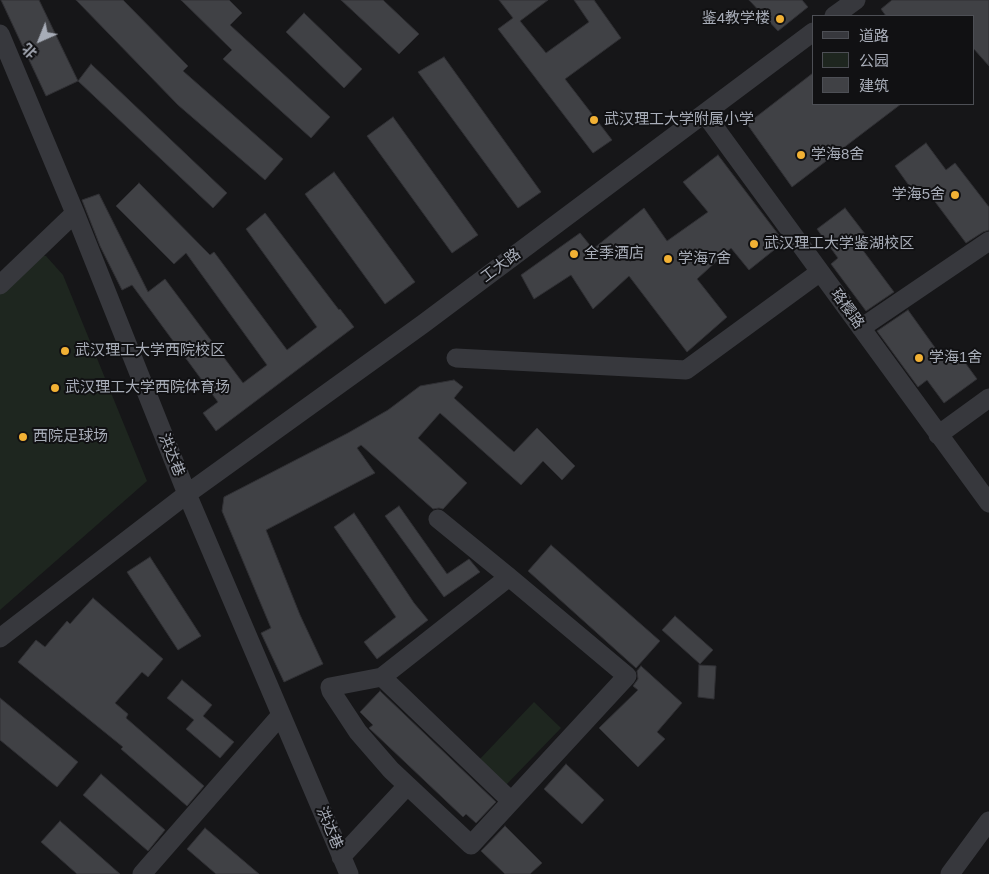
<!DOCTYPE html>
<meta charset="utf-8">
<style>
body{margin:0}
#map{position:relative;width:989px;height:874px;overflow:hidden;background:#161618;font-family:Arial,"Noto Sans SC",sans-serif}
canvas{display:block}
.legend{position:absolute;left:812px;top:15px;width:162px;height:90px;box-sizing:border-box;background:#111113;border:1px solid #4d4f55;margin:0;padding:6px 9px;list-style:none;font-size:15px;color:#a8adb8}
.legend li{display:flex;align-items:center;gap:10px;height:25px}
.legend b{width:25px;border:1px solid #4d4f55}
.north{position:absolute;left:15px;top:15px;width:50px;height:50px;-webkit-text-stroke:4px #111113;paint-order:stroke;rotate:224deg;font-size:14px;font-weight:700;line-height:20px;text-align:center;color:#a8adb8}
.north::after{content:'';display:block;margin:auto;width:18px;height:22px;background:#a8adb8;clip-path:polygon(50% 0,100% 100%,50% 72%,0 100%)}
</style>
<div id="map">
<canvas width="989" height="874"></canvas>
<ul class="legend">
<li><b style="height:6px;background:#37383d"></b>道路</li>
<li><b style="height:14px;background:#1e261f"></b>公园</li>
<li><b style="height:14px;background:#404145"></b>建筑</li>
</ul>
<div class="north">北</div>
</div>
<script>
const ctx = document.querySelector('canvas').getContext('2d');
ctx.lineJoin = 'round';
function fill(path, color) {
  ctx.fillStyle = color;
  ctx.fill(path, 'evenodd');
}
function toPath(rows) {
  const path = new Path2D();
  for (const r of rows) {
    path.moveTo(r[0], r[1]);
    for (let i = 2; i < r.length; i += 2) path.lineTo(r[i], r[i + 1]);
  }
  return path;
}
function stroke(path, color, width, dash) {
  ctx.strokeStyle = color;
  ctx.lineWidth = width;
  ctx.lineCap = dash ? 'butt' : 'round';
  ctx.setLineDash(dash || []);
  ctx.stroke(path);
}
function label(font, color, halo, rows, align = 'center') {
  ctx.font = font + ' Arial,"Noto Sans SC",sans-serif';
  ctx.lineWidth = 4;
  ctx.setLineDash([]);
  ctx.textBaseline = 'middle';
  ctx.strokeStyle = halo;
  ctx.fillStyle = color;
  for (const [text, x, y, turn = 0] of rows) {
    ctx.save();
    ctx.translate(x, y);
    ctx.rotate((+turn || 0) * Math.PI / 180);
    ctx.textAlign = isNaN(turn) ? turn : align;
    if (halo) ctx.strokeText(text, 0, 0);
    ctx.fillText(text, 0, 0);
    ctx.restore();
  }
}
fill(toPath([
 [37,255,46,256,63,275,147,481,0,610,0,294],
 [534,702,561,728,506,785,479,760]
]), '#1e261f');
const building = toPath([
 [1,0,39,0,78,81,46,96,1,0],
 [76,0,123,0,188,66,183,71,283,159,265,180,178,105,76,0],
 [181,0,229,0,242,13,230,25,330,117,311,138,223,59,232,50,181,0],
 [341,0,383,0,419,34,399,54,341,0],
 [499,0,548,0,520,21,546,53,589,22,574,0,594,0,621,38,565,79,612,140,593,153,498,29,513,18,499,0],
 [749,0,802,0,808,7,778,31,749,0],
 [892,0,989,0,989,66,973,48,973,16,886,16,881,9,892,0],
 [304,13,362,69,344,88,286,32,304,13],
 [444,57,541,192,518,208,418,72,444,57],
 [91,64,227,193,213,208,78,81,91,64],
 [813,73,813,104,901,104,792,187,747,124,813,73],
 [393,117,478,235,452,253,367,136,393,117],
 [926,143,946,170,955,163,989,207,989,230,983,232,966,243,927,191,918,198,895,166,926,143],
 [718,155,784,242,749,270,731,248,697,279,727,317,687,352,629,276,593,309,571,275,534,299,521,275,580,233,593,249,644,208,667,241,708,212,683,182,718,155],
 [334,172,415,282,385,304,305,194,334,172],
 [139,183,210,255,214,252,287,350,317,327,246,229,265,213,339,310,340,309,354,327,216,431,203,413,218,402,132,285,122,290,100,246,82,200,99,194,148,292,165,279,243,383,267,365,186,253,174,264,116,206,139,183],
 [845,208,865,234,856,241,894,292,866,311,831,264,838,258,817,229,845,208],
 [908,310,946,363,958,353,977,379,944,403,927,380,918,387,877,331,908,310],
 [454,380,463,387,454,398,514,452,537,428,575,466,562,480,543,461,521,485,440,413,418,438,467,483,443,509,439,508,433,509,361,445,357,448,375,473,266,530,300,615,323,664,284,682,261,633,271,628,222,511,224,497,348,433,388,410,420,386,454,380],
 [399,506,447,574,469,559,480,572,444,597,385,516,399,506],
 [354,513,414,603,428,620,377,659,364,642,396,617,334,527,354,513],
 [551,545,660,641,636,668,528,571,551,545],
 [150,557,201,636,178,650,127,572,150,557],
 [93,598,163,659,148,677,142,672,115,703,128,714,126,718,204,786,187,806,121,749,123,747,18,662,36,640,45,647,67,621,70,624,93,598],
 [675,616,713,650,700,664,662,630,675,616],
 [699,665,716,666,714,699,698,697,699,665],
 [641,666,682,703,657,732,665,739,638,767,599,728,638,690,633,686,638,679,637,671,641,666],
 [182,680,212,705,203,716,234,742,220,758,186,729,194,720,167,698,182,680],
 [380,691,496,802,476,823,466,814,463,817,369,728,373,725,360,712,380,691],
 [0,698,78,762,57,787,0,740,0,698],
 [566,764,604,800,582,824,544,789,566,764],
 [101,774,165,830,148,851,83,795,101,774],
 [60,821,120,874,77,874,41,842,60,821],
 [505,826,542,863,530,874,505,874,481,851,505,826],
 [205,828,259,874,216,874,187,849,205,828]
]);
fill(building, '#404145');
stroke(building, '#303034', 1);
stroke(toPath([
 [834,16,856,0],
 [0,34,75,213,187,494,349,874],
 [705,114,989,503],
 [0,285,75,213],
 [861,328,989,241],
 [456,358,686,370,820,272],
 [938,435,989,398],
 [438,519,509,577,627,676,471,845,391,770,358,732,331,691,330,687,382,677,509,577],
 [0,638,187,494,423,324,813,32],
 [382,677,511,801],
 [341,857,407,786],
 [142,874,281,715],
 [950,874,989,821]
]), '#37383d', 19);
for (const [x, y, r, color] of [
 [780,19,5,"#f2b134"],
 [594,120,5,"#f2b134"],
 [801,155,5,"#f2b134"],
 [955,195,5,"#f2b134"],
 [754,244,5,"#f2b134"],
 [574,254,5,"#f2b134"],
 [668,259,5,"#f2b134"],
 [65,351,5,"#f2b134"],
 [919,358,5,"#f2b134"],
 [55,388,5,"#f2b134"],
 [23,437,5,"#f2b134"]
]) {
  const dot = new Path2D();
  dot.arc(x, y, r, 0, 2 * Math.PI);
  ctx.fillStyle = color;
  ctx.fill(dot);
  stroke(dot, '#111113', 2);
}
label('15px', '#a8adb8', '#111113', [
 ["鉴4教学楼",770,19,"right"],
 ["武汉理工大学附属小学",604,120],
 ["学海8舍",811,155],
 ["学海5舍",945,195,"right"],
 ["武汉理工大学鉴湖校区",764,244],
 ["全季酒店",584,254],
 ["学海7舍",678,259],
 ["武汉理工大学西院校区",75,351],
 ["学海1舍",929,358],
 ["武汉理工大学西院体育场",65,388],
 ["西院足球场",33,437]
], 'left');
label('15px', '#a8adb8', '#111113', [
 ["工大路",501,266,-37],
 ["珞樱路",847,309,54],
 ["洪达巷",171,455,68],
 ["洪达巷",329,828,67]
]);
</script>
